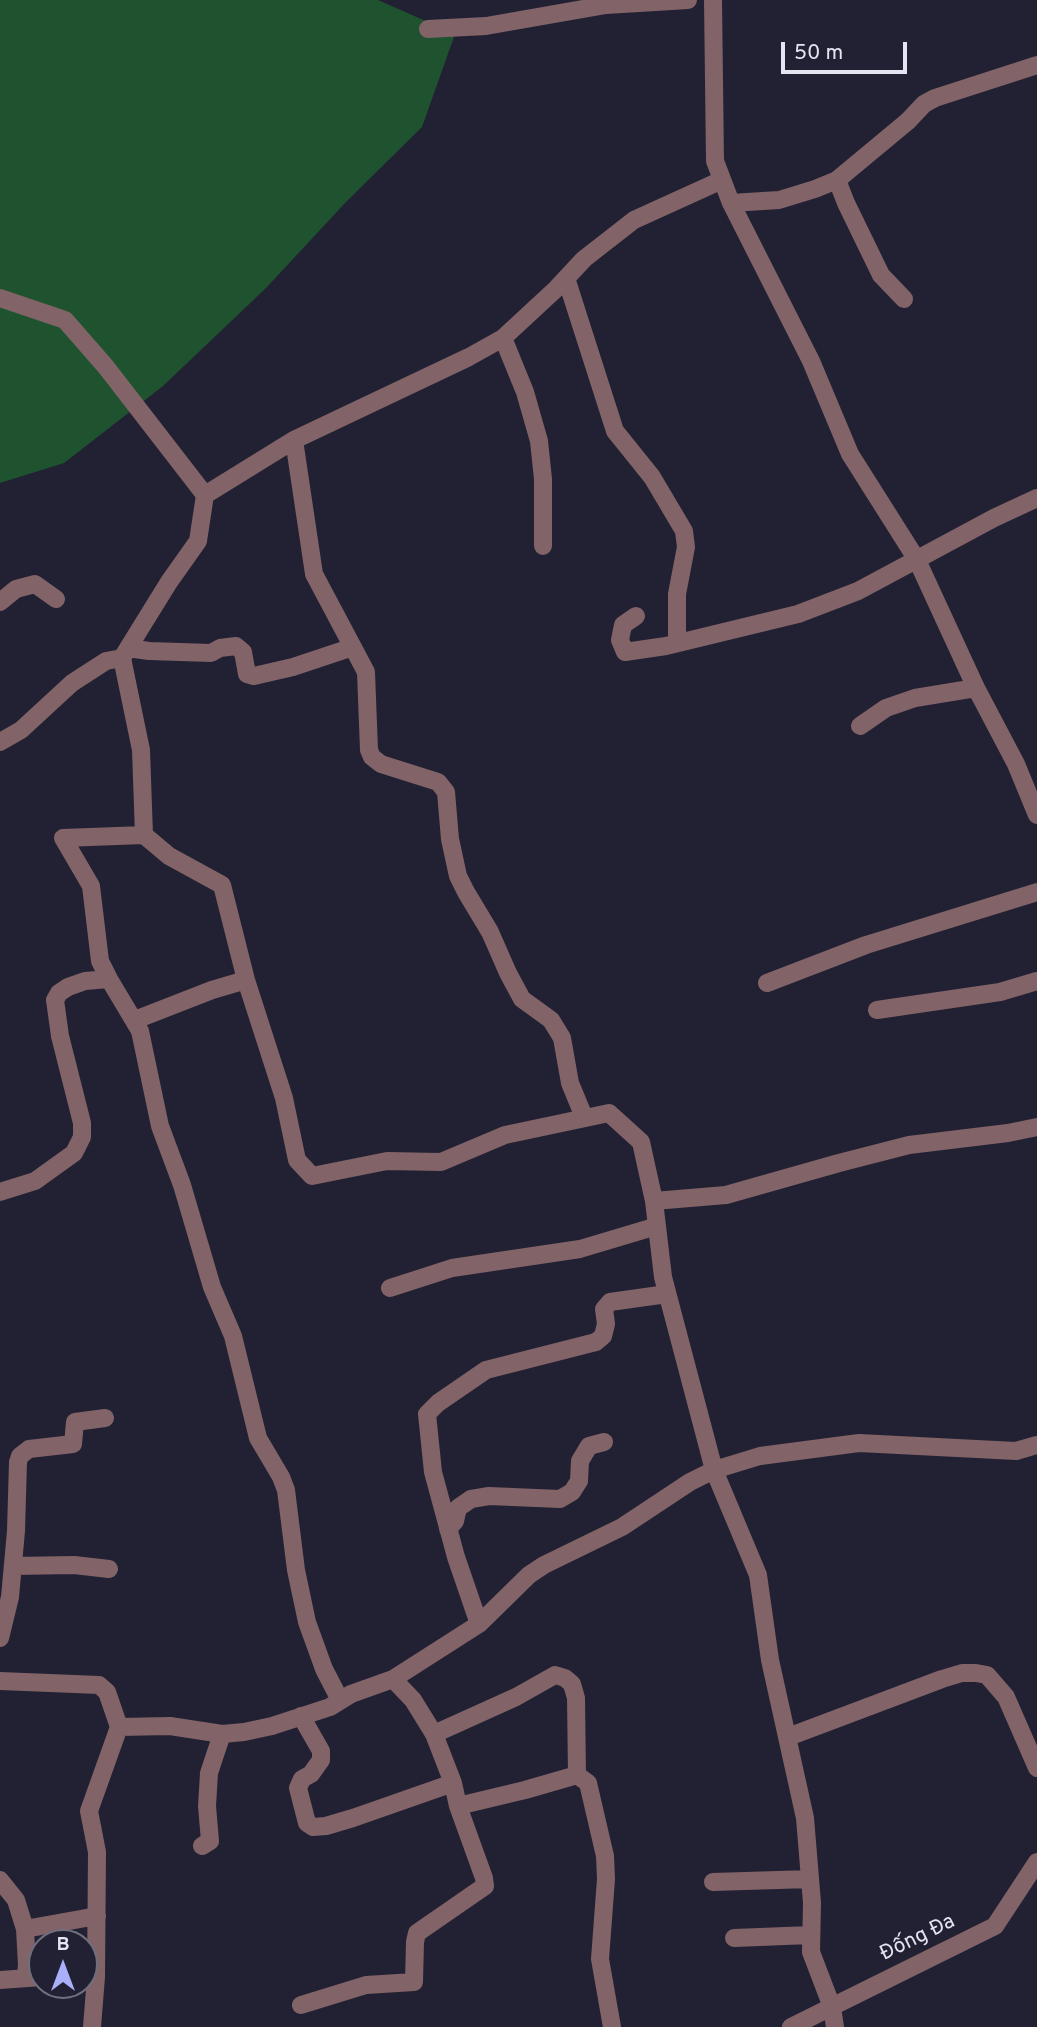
<!DOCTYPE html>
<meta charset="utf-8">
<style>
body{margin:0}
#map{position:relative;width:1037px;height:2027px;overflow:hidden;background:#212133;font-family:Overpass,sans-serif}
canvas{display:block}
.north{position:absolute;left:28px;top:1929px;width:70px;height:70px;box-sizing:border-box;background:#212133;border:2px solid #6f6f7f;border-radius:50%;rotate:0deg;font-size:19px;font-weight:700;line-height:28px;text-align:center;color:#e4e5f2}
.north::after{content:'';display:block;margin:auto;width:24px;height:32px;background:#a8b0fc;clip-path:polygon(50% 0,100% 100%,50% 72%,0 100%)}
.scale{position:absolute;left:781px;top:42px;width:126px;height:32px;box-sizing:border-box;border:4px solid #e4e5f2;border-top:0;padding-left:9px;font-size:21px;line-height:24px;white-space:nowrap;color:#e4e5f2;-webkit-text-stroke:5px #212133;paint-order:stroke}
</style>
<div id="map">
<canvas width="1037" height="2027"></canvas>
<div class="north">B</div>
<div class="scale">50 m</div>
</div>
<script>
const ctx = document.querySelector('canvas').getContext('2d');
ctx.lineJoin = 'round';
function fill(path, color) {
  ctx.fillStyle = color;
  ctx.fill(path, 'evenodd');
}
function toPath(rows) {
  const path = new Path2D();
  for (const r of rows) {
    path.moveTo(r[0], r[1]);
    for (let i = 2; i < r.length; i += 2) path.lineTo(r[i], r[i + 1]);
  }
  return path;
}
function stroke(path, color, width, dash) {
  ctx.strokeStyle = color;
  ctx.lineWidth = width;
  ctx.lineCap = dash ? 'butt' : 'round';
  ctx.setLineDash(dash || []);
  ctx.stroke(path);
}
function label(font, color, halo, rows, align = 'center') {
  ctx.font = font + ' Overpass,sans-serif';
  ctx.lineWidth = 5;
  ctx.setLineDash([]);
  ctx.textBaseline = 'middle';
  ctx.strokeStyle = halo;
  ctx.fillStyle = color;
  for (const [text, x, y, turn = 0] of rows) {
    ctx.save();
    ctx.translate(x, y);
    ctx.rotate((+turn || 0) * Math.PI / 180);
    ctx.textAlign = isNaN(turn) ? turn : align;
    if (halo) ctx.strokeText(text, 0, 0);
    ctx.fillText(text, 0, 0);
    ctx.restore();
  }
}
fill(toPath([
 [0,0,378,0,455,34,422,127,346,202,266,288,163,386,64,463,0,483]
]), '#1f5330');
stroke(toPath([
 [713,0,715,161,731,203,811,361,850,454,917,560,976,688,1016,764,1037,815],
 [428,29,486,26,606,5,688,0],
 [837,180,846,203,881,275,904,299],
 [731,203,779,200,815,189,837,180,908,121,924,104,935,98,1037,65],
 [566,278,615,431,652,477,684,531,686,547,677,594,677,637,681,642],
 [0,298,65,320,106,367,205,495],
 [503,338,525,392,539,441,543,479,543,546],
 [294,440,314,574,366,672,369,750,372,757,381,764,438,782,446,792,450,839,458,876,466,892,490,932,508,973,522,999,551,1020,562,1038,570,1083,584,1117],
 [0,602,16,589,35,584,56,599],
 [636,616,623,625,620,640,625,652,666,646,798,614,858,591,994,518,1037,498],
 [128,648,149,651,211,653,220,648,236,646,243,652,247,674,254,676,293,667,353,647],
 [860,726,886,708,915,698,976,688],
 [0,742,21,730,72,683,106,661,122,658],
 [109,979,100,961,91,886,63,838,144,835],
 [767,983,866,945,1037,892],
 [877,1010,1000,992,1037,981],
 [135,1020,212,990,246,980],
 [0,1192,35,1181,74,1153,82,1137,82,1123,60,1036,55,1000,59,993,68,987,85,981,109,979,140,1031,160,1126,182,1185,212,1287,233,1336,258,1438,281,1477,286,1490,296,1570,307,1622,324,1669,340,1700],
 [654,1201,641,1142,609,1113,505,1135,441,1162,387,1161,312,1176,297,1160,284,1098,246,980,222,885,169,856,144,835,141,750,122,658,169,582,198,541,205,495,294,440,469,357,503,338,557,288,584,259,634,220,722,180],
 [390,1288,452,1268,580,1249,657,1226],
 [448,1529,455,1521,458,1508,471,1499,489,1496,560,1499,572,1492,579,1481,580,1461,589,1446,604,1442],
 [13,1566,74,1565,109,1569],
 [479,1624,456,1557,433,1472,427,1414,438,1403,486,1370,596,1342,603,1336,606,1324,604,1309,610,1302,667,1294],
 [0,1638,10,1597,16,1531,18,1462,20,1456,29,1449,73,1444,75,1422,105,1418],
 [0,1681,99,1685,107,1692,119,1727,170,1726,222,1734,244,1732,272,1726,330,1707,351,1694,393,1679,479,1624,529,1575,544,1565,622,1527,690,1482,714,1470,760,1456,859,1443,1016,1451,1037,1445],
 [301,1716,321,1751,321,1760,311,1774,302,1779,298,1788,307,1823,313,1827,326,1826,353,1818,453,1783],
 [434,1734,516,1697,555,1675,565,1678,572,1684,576,1698,577,1775],
 [788,1737,942,1679,962,1673,976,1673,987,1675,1006,1697,1037,1768],
 [458,1806,525,1790,577,1775,588,1783,605,1856,606,1879,600,1959,612,2027],
 [202,1846,210,1841,207,1806,209,1773,222,1734],
 [0,1880,16,1900,25,1929,27,1965,26,1977],
 [713,1882,810,1879],
 [25,1929,97,1916],
 [734,1938,811,1935],
 [0,1980,42,1977],
 [301,2005,366,1985,414,1982,415,1942,417,1933,485,1886,484,1878,458,1806,453,1783,434,1734,413,1700,393,1679],
 [92,2027,96,1977,97,1852,89,1811,119,1727],
 [791,2027,995,1926,1037,1862],
 [835,2027,832,2007,811,1952,812,1903,805,1818,770,1660,758,1575,714,1470,663,1277,654,1201,726,1195,839,1163,909,1145,1008,1133,1037,1127]
]), '#826367', 18);
label('21px', '#e4e5f2', '#212133', [
 ["Đống Đa",918,1939,-26]
]);
</script>
